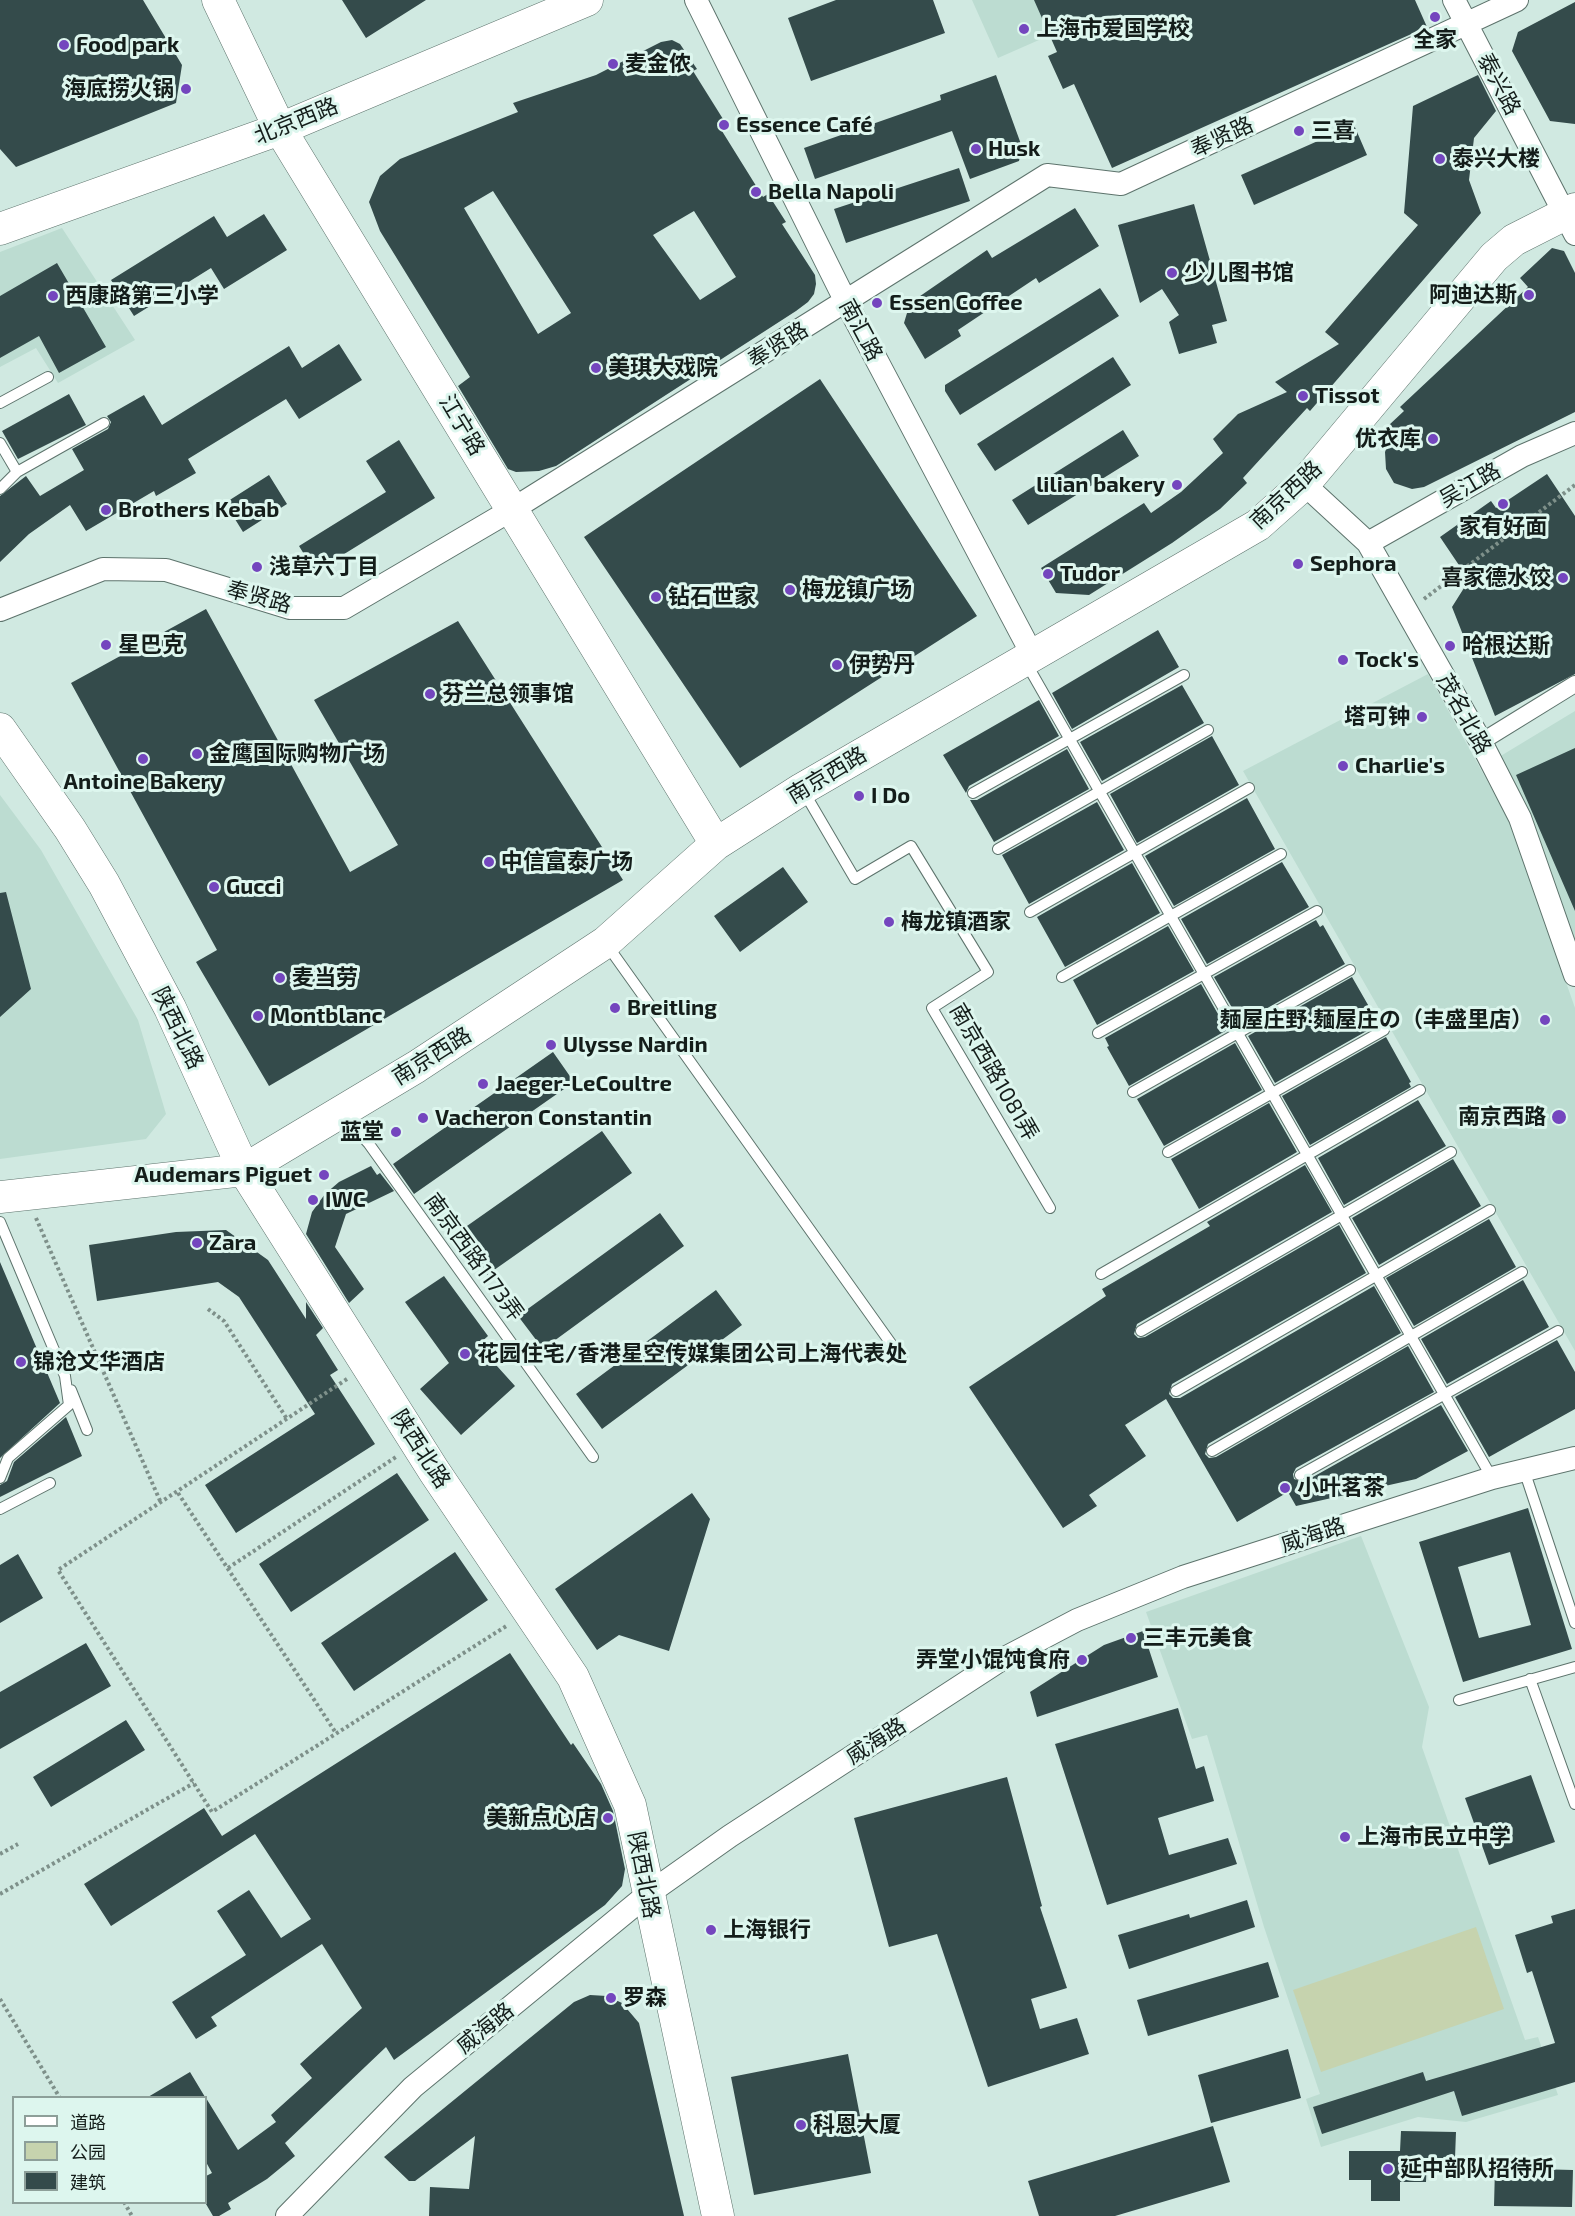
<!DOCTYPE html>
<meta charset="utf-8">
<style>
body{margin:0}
#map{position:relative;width:1575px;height:2216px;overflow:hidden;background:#d0e9e1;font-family:"Exo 2","Noto Sans SC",sans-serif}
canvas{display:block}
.legend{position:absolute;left:12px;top:2096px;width:195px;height:108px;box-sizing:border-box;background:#ddf6ee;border:2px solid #8d9f99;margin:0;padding:8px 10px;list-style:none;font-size:18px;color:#141d1a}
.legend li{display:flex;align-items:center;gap:12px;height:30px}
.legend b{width:30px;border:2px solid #8d9f99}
</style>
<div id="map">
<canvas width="1575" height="2216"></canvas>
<ul class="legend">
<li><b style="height:8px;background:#fff"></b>道路</li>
<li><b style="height:16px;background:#c6d3ae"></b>公园</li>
<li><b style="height:16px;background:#344b4b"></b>建筑</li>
</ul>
</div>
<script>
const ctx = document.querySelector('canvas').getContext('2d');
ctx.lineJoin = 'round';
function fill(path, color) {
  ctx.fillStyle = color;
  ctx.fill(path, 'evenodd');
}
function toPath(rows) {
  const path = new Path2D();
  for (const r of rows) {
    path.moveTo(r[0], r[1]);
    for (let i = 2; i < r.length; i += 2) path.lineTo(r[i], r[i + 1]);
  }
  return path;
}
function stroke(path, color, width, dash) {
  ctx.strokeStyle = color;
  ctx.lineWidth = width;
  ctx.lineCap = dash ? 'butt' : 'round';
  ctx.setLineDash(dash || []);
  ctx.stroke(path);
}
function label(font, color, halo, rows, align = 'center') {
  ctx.font = font + ' "Exo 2","Noto Sans SC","Noto Sans JP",sans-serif';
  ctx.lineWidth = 6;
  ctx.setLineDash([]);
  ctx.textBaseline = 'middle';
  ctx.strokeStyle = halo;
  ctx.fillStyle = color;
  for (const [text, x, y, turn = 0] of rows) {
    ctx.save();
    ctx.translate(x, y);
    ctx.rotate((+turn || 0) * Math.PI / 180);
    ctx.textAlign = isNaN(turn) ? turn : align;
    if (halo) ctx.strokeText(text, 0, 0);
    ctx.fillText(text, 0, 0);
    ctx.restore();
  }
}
fill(toPath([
 [972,0,1130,0,998,58],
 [62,228,135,340,58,383,36,348,0,367,0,252],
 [1428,674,1510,822,1575,1008,1575,1351,1243,771],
 [1575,711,1575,947,1499,757],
 [0,795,41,850,138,1020,166,1114,146,1139,0,1159],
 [1361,1536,1429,1707,1422,1747,1525,2040,1538,2037,1558,2095,1466,2122,1418,2117,1321,2147,1306,2099,1320,2094,1264,1927,1207,1735,1192,1739,1146,1612]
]), '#bcdcd1');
fill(toPath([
 [1476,1927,1504,2009,1321,2072,1293,1990]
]), '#c6d3ae');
fill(toPath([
 [0,0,143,0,182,65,176,103,16,167,0,149],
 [342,0,426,0,366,38],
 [836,0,933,0,945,33,811,81,788,18],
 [1034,0,1415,0,1427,27,1112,168,1074,84,1063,89,1048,56,1057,52],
 [1575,2,1575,124,1550,121,1512,51,1518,32],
 [672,40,680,44,697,69,693,71,723,119,717,123,763,197,768,194,786,222,782,224,815,275,816,284,814,294,808,302,796,311,556,466,539,471,516,472,508,469,458,386,470,377,380,231,369,202,380,176,400,159,518,112,513,103,596,75,661,42],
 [493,191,571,313,538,334,464,208],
 [694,211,736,277,700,300,653,235],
 [996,75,1022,147,1019,161,970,179,952,131,815,179,804,148,941,100,940,95],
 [1478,75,1496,111,1474,138,1469,180,1481,213,1310,411,1307,408,1243,478,1247,483,1220,509,1172,543,1089,595,1056,593,1041,568,1144,503,1151,513,1181,492,1223,453,1213,439,1238,414,1287,392,1275,382,1339,344,1325,332,1418,225,1404,213,1413,106],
 [1354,125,1367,155,1254,205,1241,175],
 [959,168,970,201,846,243,834,209],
 [1194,204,1227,321,1212,325,1217,343,1179,354,1169,322,1179,315,1162,289,1140,303,1118,225],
 [1075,208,1099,246,1039,283,1036,278,958,330,961,336,925,359,904,323,910,303,987,250,992,258],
 [264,214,287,250,224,289,211,268,134,316,111,280,214,216,227,237],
 [1552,248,1564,251,1575,273,1575,412,1424,487,1412,489,1394,483,1386,469,1385,452,1394,429,1389,425,1404,411,1400,407,1528,287,1520,278],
 [57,263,106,347,59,373,39,336,0,358,0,296],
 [1100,288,1119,316,960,415,945,391,945,385],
 [339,344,362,380,299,419,286,399,188,459,196,473,156,496,154,491,86,531,70,505,29,534,0,562,0,496,26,476,40,496,84,470,72,449,108,429,111,422,107,416,144,395,162,425,289,346,302,368],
 [1113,357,1131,385,995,471,977,444],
 [820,379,977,616,740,768,584,537],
 [69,394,86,425,18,459,2,431],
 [1123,430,1139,456,1028,525,1012,500],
 [399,440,435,498,315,572,299,546,386,492,366,461],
 [1547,474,1575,516,1575,674,1495,716,1452,607,1469,580,1440,537,1491,501,1496,508],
 [269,475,287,504,243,532,225,503],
 [206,609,350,872,398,845,314,700,458,621,623,880,269,1086,196,962,217,950,71,683],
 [1158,630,1179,667,1072,729,1052,693],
 [1182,685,1204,723,1102,781,1080,742],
 [1039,700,1059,736,969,786,966,793,943,755],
 [1212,736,1239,785,1137,843,1110,794],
 [1575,748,1575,911,1516,775],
 [1067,749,1089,789,994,842,970,800,977,800],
 [1247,798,1275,849,1174,906,1145,856],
 [1097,802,1124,850,1029,904,1002,855],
 [1282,862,1309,907,1207,964,1181,919],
 [1132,863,1160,913,1065,967,1037,917],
 [783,867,808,902,740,952,714,916],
 [6,892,31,989,0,1017,0,893],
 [1316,920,1320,927,1323,925,1345,964,1241,1023,1214,977],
 [1168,926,1194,971,1097,1025,1073,980],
 [1352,977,1379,1024,1275,1083,1248,1036],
 [1201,984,1227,1030,1129,1086,1107,1047,1109,1046,1105,1038],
 [1386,1037,1411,1082,1409,1083,1411,1087,1310,1145,1282,1096],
 [1235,1043,1262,1090,1164,1146,1137,1099],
 [553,1052,574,1082,414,1194,393,1164],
 [1418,1100,1446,1146,1344,1205,1318,1158],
 [1269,1103,1297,1152,1199,1209,1171,1159],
 [602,1131,632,1173,487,1275,457,1233],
 [1453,1159,1481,1206,1379,1265,1352,1218],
 [1305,1165,1332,1212,1137,1324,1134,1334,1138,1338,1145,1337,1339,1225,1366,1273,1172,1384,1169,1394,1173,1398,1180,1398,1374,1286,1401,1333,1208,1444,1205,1454,1209,1458,1216,1457,1408,1346,1434,1392,1296,1468,1293,1474,1294,1479,1304,1482,1441,1405,1468,1451,1416,1479,1296,1506,1288,1492,1237,1522,1166,1399,1125,1425,1146,1456,1089,1495,1097,1506,1063,1528,969,1387,1106,1296,1102,1289,1210,1226,1207,1222],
 [371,1166,377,1175,380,1173,394,1191,346,1214,335,1247,364,1289,349,1303,306,1234,312,1212,325,1194,339,1182],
 [660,1213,684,1246,543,1349,518,1316],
 [1489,1219,1516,1267,1414,1326,1386,1278],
 [226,1230,268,1260,306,1319,306,1302,323,1328,316,1335,338,1370,330,1375,375,1444,236,1533,205,1485,315,1414,239,1297,218,1282,97,1301,89,1245,176,1232],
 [0,1262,60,1403,0,1458],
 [444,1276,488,1336,478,1345,515,1386,461,1435,420,1389,449,1363,405,1302],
 [1523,1280,1549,1327,1447,1384,1421,1339],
 [716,1290,742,1325,602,1429,576,1394],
 [1557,1340,1575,1372,1575,1409,1489,1457,1455,1397],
 [66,1417,82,1456,0,1497,0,1485,7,1481,14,1462],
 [397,1473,429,1520,291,1612,259,1564],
 [692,1493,710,1519,669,1651,619,1635,597,1650,555,1589],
 [1528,1508,1572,1649,1463,1682,1419,1542],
 [1510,1552,1531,1625,1479,1638,1458,1567],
 [455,1552,488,1600,354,1691,321,1643],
 [18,1554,43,1598,0,1623,0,1565],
 [1143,1631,1158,1677,1037,1717,1030,1692,1104,1645],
 [86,1643,111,1686,0,1749,0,1692],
 [510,1653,571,1745,573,1743,601,1784,613,1811,625,1869,622,1886,605,1905,394,2060,386,2047,285,2143,295,2156,267,2179,228,2203,231,2209,219,2216,213,2216,206,2204,206,2176,212,2173,206,2162,206,2098,238,2150,276,2122,271,2115,312,2078,300,2064,362,2008,322,1944,211,2017,217,2026,196,2039,172,2002,246,1955,217,1911,249,1890,281,1938,311,1919,255,1834,111,1926,84,1884,204,1808,222,1836],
 [1178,1708,1196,1769,1204,1766,1214,1801,1158,1818,1169,1855,1228,1838,1237,1864,1107,1905,1055,1744],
 [126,1720,145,1750,51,1807,33,1777],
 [1531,1775,1555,1842,1489,1865,1465,1798],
 [1007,1777,1042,1906,1040,1907,1067,1988,1031,1999,1040,2029,1077,2018,1089,2054,988,2087,937,1934,889,1947,854,1818],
 [1247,1900,1255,1927,1129,1969,1118,1935,1189,1914,1190,1918],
 [1575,1909,1575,2082,1462,2116,1454,2091,1322,2134,1313,2107,1423,2072,1426,2081,1555,2043,1532,1971,1527,1973,1515,1935,1553,1923,1551,1916],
 [1268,1962,1279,1997,1148,2036,1137,2000],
 [590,1995,607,1996,622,2003,639,2023,684,2216,429,2216,430,2187,469,2189,475,2136,415,2181,409,2181,384,2157,574,2002],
 [1288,2049,1301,2098,1211,2123,1198,2075],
 [848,2054,871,2173,754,2195,731,2077],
 [190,2072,205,2097,148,2097],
 [1213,2126,1230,2182,1115,2216,1039,2216,1028,2181],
 [1401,2131,1456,2132,1455,2158,1427,2158,1426,2182,1400,2182,1400,2201,1371,2201,1371,2180,1349,2180,1349,2151,1400,2151],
 [1495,2168,1573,2170,1572,2207,1494,2206]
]), '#344b4b');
const service = toPath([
 [0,403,48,377],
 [0,443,17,472],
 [0,489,17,472,104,423],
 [1025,661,1492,1478],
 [804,792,855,879,911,846,988,972,932,1008,1050,1208],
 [973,793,1184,675],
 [998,849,1208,730],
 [1030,912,1249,788],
 [607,945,902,1359],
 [1062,977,1281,854],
 [1098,1033,1317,911],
 [1133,1092,1350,970],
 [342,1114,369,1144,593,1457],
 [1168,1152,1384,1030],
 [0,1222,65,1376,69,1405,8,1458,0,1478],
 [1101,1274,1420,1090],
 [1141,1331,1451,1152],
 [71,1390,87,1430],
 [1176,1391,1490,1210],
 [1212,1451,1522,1272],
 [1524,1470,1575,1623],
 [1300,1475,1558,1331],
 [0,1509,50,1483],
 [1530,1679,1575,1804],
 [1459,1700,1575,1667]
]);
const pedestrian = toPath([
 [1481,742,1575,684]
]);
const minor = toPath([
 [696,0,846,302,1033,656],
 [1454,0,1575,234],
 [1304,484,1368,543,1481,742,1520,818,1575,975],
 [1368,543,1522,456,1575,433],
 [0,610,103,569,166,570,290,608,344,608,513,509,1047,175,1121,184,1517,0],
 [287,2216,413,2087,648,1894,730,1836,999,1661,1077,1620,1183,1577,1492,1478,1575,1458]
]);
const secondary = toPath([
 [218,0,280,129,716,844],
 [0,229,280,129,587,0],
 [0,729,70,829,104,884,170,1008,244,1170,434,1471,573,1677,630,1805,718,2216],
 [0,1197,244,1170,416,1067,606,942,716,844,802,789,1258,525,1304,484,1494,257,1514,240,1575,209]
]);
stroke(service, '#5d736c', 12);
stroke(pedestrian, '#5d736c', 18);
stroke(minor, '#5d736c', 24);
stroke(secondary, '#5d736c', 33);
stroke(toPath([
 [1424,599,1575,485],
 [36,1218,161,1503],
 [208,1309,224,1321,287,1419],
 [347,1379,58,1570,212,1812,508,1625],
 [178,1493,336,1733],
 [228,1568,396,1457],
 [0,1854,18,1844],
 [0,1894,194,1783],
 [0,1999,60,2098],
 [124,2202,132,2216]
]), '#7e908a', 4, [3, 3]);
stroke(service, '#fff', 10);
stroke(pedestrian, '#fff', 16);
stroke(minor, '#fff', 22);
stroke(secondary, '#fff', 32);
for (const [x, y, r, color] of [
 [1435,17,6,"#7446be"],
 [1024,29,6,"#7446be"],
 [64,45,6,"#7446be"],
 [613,64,6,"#7446be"],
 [186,89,6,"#7446be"],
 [724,125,6,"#7446be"],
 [1299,131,6,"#7446be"],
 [976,149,6,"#7446be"],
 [1440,159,6,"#7446be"],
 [756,192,6,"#7446be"],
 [1172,273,6,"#7446be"],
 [1529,295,6,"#7446be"],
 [53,296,6,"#7446be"],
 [877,303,6,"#7446be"],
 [596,368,6,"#7446be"],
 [1303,396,6,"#7446be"],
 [1433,439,6,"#7446be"],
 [1177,485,6,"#7446be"],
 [1503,504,6,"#7446be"],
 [106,510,6,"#7446be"],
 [1298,564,6,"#7446be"],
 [257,567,6,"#7446be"],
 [1048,574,6,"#7446be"],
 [1563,578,6,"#7446be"],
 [790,590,6,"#7446be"],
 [656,597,6,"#7446be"],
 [106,645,6,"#7446be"],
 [1450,646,6,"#7446be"],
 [1343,660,6,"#7446be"],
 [837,665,6,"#7446be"],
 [430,694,6,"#7446be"],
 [1422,717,6,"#7446be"],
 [197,754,6,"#7446be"],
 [143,759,6,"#7446be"],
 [1343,766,6,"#7446be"],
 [859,796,6,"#7446be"],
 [489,862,6,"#7446be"],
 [214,887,6,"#7446be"],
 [889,922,6,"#7446be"],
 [280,978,6,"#7446be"],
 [615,1008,6,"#7446be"],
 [258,1016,6,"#7446be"],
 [1545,1020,6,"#7446be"],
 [551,1045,6,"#7446be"],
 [483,1084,6,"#7446be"],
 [1559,1117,8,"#7446be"],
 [423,1118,6,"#7446be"],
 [396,1132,6,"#7446be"],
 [324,1175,6,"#7446be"],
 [313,1200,6,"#7446be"],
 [197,1243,6,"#7446be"],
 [465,1354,6,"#7446be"],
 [21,1362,6,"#7446be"],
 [1285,1488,6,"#7446be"],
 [1131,1638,6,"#7446be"],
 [1082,1660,6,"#7446be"],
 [608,1818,6,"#7446be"],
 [1345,1837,6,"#7446be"],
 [711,1930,6,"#7446be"],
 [611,1998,6,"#7446be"],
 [801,2125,6,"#7446be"],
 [1388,2169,6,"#7446be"]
]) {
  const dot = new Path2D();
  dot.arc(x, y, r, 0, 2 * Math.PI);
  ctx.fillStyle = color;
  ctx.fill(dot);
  stroke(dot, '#ddf6ee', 2);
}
label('bold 22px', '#141d1a', '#ddf6ee', [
 ["上海市爱国学校",1036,29],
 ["全家",1435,40,"center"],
 ["Food park",76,45],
 ["麦金侬",625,64],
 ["海底捞火锅",174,89,"right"],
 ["Essence Café",736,125],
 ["三喜",1311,131],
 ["Husk",988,149],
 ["泰兴大楼",1452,159],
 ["Bella Napoli",768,192],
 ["少儿图书馆",1184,273],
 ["阿迪达斯",1517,295,"right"],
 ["西康路第三小学",65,296],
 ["Essen Coffee",889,303],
 ["美琪大戏院",608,368],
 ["Tissot",1315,396],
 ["优衣库",1421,439,"right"],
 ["lilian bakery",1165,485,"right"],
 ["Brothers Kebab",118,510],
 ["家有好面",1503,527,"center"],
 ["Sephora",1310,564],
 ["浅草六丁目",269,567],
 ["Tudor",1060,574],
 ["喜家德水饺",1551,578,"right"],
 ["梅龙镇广场",802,590],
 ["钻石世家",668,597],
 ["星巴克",118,645],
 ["哈根达斯",1462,646],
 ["Tock's",1355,660],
 ["伊势丹",849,665],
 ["芬兰总领事馆",442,694],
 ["塔可钟",1410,717,"right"],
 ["金鹰国际购物广场",209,754],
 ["Charlie's",1355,766],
 ["Antoine Bakery",143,782,"center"],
 ["I Do",871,796],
 ["中信富泰广场",501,862],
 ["Gucci",226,887],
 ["梅龙镇酒家",901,922],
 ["麦当劳",292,978],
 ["Breitling",627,1008],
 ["Montblanc",270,1016],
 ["麺屋庄野·麺屋庄の（丰盛里店）",1533,1020,"right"],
 ["Ulysse Nardin",563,1045],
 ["Jaeger-LeCoultre",495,1084],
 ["南京西路",1546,1117,"right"],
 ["Vacheron Constantin",435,1118],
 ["蓝堂",384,1132,"right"],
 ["Audemars Piguet",312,1175,"right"],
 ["IWC",325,1200],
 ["Zara",209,1243],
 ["花园住宅/香港星空传媒集团公司上海代表处",477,1354],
 ["锦沧文华酒店",33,1362],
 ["小叶茗茶",1297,1488],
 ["三丰元美食",1143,1638],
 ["弄堂小馄饨食府",1070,1660,"right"],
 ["美新点心店",596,1818,"right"],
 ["上海市民立中学",1357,1837],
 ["上海银行",723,1930],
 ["罗森",623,1998],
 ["科恩大厦",813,2125],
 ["延中部队招待所",1400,2169]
], 'left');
label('22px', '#141d1a', '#ddf6ee', [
 ["泰兴路",1499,84,62],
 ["北京西路",296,121,-22],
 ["奉贤路",1222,137,-25],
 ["南汇路",861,330,62],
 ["奉贤路",778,345,-32],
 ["江宁路",462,425,59],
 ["吴江路",1470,485,-30],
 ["南京西路",1286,495,-43],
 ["奉贤路",259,597,15],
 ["茂名北路",1464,714,61],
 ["南京西路",827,775,-31],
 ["陕西北路",178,1028,64],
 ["南京西路",432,1056,-32],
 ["南京西路1081弄",994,1072,60],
 ["南京西路1173弄",474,1257,54],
 ["陕西北路",421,1449,57],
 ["威海路",1313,1535,-18],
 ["威海路",876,1741,-33],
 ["陕西北路",644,1875,79],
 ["威海路",485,2028,-39]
]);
</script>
